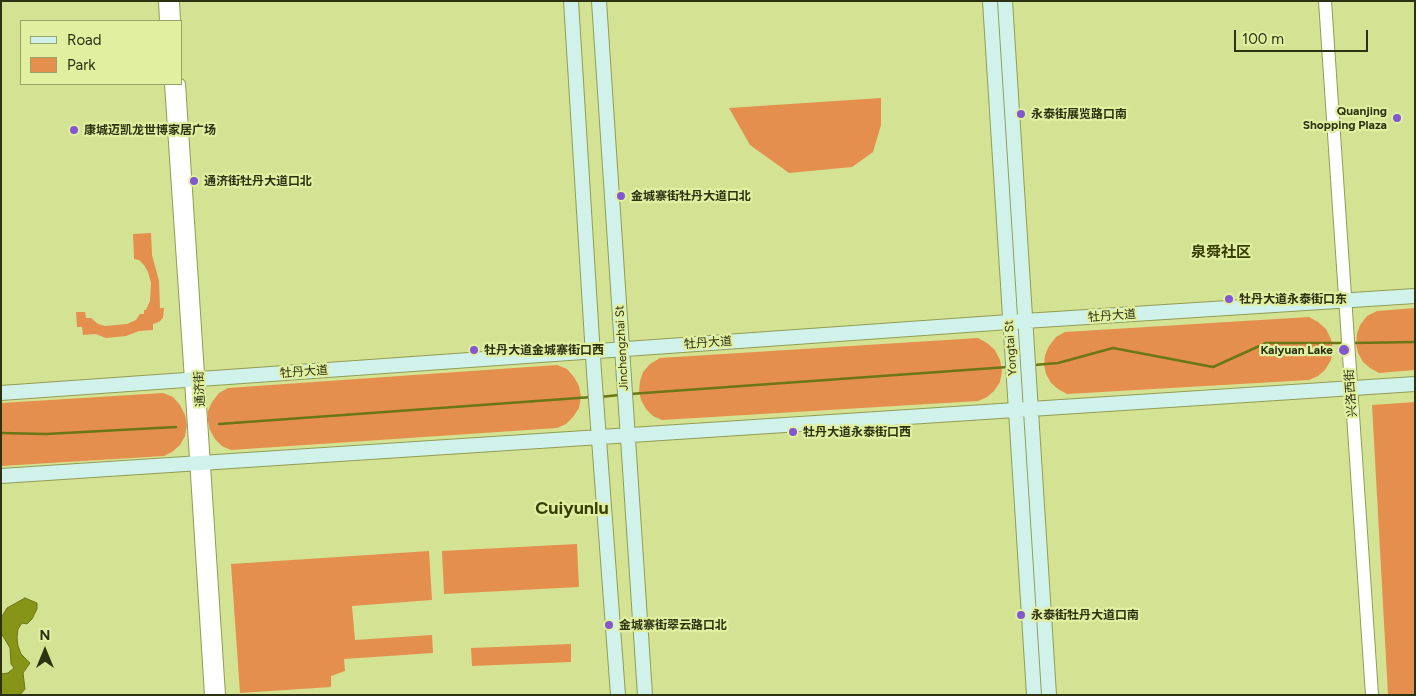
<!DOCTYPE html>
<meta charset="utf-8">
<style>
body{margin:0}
#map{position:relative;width:1416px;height:696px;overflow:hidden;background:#d4e294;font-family:Figtree,sans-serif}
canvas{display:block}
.frame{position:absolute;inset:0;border:2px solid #2c3111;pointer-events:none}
.legend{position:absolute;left:20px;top:20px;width:162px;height:65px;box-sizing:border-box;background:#e1efa1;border:1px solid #99a367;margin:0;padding:6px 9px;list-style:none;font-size:15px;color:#2c3111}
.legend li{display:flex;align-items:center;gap:10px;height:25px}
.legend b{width:25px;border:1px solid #99a367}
.north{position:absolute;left:20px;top:626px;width:50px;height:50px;-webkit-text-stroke:4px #e1efa1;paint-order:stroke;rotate:0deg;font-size:14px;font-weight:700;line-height:20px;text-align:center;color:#2c3111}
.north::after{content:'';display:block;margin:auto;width:18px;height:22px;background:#2c3111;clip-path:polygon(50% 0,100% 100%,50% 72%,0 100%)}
.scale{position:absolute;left:1234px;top:30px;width:134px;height:22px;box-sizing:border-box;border:2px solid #2c3111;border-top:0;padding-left:6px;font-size:15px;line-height:18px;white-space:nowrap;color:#2c3111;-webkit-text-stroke:4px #e1efa1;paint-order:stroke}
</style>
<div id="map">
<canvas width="1416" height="696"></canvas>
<div class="frame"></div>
<ul class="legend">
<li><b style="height:6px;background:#d0f2eb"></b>Road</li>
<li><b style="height:14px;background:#e48f4e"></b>Park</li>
</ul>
<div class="north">N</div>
<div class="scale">100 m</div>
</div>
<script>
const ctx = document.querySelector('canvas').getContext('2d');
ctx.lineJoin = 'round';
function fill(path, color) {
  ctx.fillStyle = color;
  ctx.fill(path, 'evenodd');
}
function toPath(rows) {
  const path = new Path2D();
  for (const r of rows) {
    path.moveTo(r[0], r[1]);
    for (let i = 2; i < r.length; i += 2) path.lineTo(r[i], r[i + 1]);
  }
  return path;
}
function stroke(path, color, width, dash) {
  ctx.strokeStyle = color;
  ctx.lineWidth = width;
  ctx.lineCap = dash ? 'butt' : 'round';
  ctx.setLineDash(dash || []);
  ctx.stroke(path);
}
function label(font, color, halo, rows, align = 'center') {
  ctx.font = font + ' Figtree,"Noto Sans SC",sans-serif';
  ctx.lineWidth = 4.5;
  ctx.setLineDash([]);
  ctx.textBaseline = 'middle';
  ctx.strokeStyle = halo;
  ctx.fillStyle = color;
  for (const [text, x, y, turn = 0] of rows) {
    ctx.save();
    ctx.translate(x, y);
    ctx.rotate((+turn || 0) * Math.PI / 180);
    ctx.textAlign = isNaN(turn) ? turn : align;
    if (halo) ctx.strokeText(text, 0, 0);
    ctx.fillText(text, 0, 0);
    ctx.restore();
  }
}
fill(toPath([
 [881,98,881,125,873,152,852,167,789,173,750,145,729,108],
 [151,233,152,255,159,281,160,308,164,308,163,318,159,322,153,324,153,330,139,331,126,336,106,338,96,334,83,335,82,327,77,327,76,312,85,312,86,318,91,318,98,324,105,326,127,324,136,320,140,314,144,314,144,310,146,310,150,301,151,283,148,272,144,265,139,260,134,259,133,234],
 [1415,308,1415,370,1379,373,1370,368,1363,362,1358,353,1356,344,1357,334,1360,325,1367,316,1377,311],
 [1309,317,1318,322,1326,329,1331,339,1333,350,1331,360,1325,370,1318,376,1309,380,1067,394,1058,389,1051,383,1046,374,1044,365,1045,355,1049,346,1056,337,1065,332],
 [978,338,987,343,995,350,1000,360,1002,371,1000,382,994,391,987,397,978,401,662,420,653,416,646,409,641,400,639,391,640,381,643,372,650,364,660,358],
 [557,365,567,369,574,377,579,386,581,397,579,408,573,417,566,424,557,428,231,450,222,446,215,439,210,430,208,421,208,411,212,402,219,393,228,388],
 [163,393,173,397,180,405,185,415,187,425,185,436,180,445,172,452,164,456,1,466,1,403],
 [1415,402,1415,695,1388,695,1372,405],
 [577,544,579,587,444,594,442,551],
 [429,551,432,600,352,606,355,640,432,635,433,653,344,659,345,671,331,676,331,687,240,693,231,564],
 [571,644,571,662,472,666,471,648]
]), '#e48f4e');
const water = toPath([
 [25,598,37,603,37,609,32,619,27,624,22,623,18,629,17,638,18,646,21,654,30,663,23,673,25,689,20,695,1,695,1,674,8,673,14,668,11,664,10,648,1,633,1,618,7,608,25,598]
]);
fill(water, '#869418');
stroke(water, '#6b7616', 1);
stroke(toPath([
 [1353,343,1415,342],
 [1034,365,1058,363,1113,348,1213,367,1266,343,1345,343],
 [630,394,1008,367],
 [600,397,619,395],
 [219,424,592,397],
 [1,433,46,434,176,427]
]), '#6b7616', 2.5);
const minor = toPath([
 [164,1,165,21],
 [174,1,175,21],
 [170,84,190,380,210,695],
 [180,84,220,695]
]);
const tertiary = toPath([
 [1325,1,1372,695]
]);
const secondary = toPath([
 [571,1,594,372,618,695],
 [599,1,645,695],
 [990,1,1034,695],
 [1005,1,1049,695],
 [1,393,1009,322,1415,296],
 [1,476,1415,384]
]);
stroke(minor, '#919d52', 12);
stroke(tertiary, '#919d52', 14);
stroke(secondary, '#919d52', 16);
stroke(minor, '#fff', 10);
stroke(tertiary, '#fff', 12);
stroke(secondary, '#d0f2eb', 14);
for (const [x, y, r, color] of [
 [1021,114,5,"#8257d0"],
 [1397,118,5,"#8257d0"],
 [74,130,5,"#8257d0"],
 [194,181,5,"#8257d0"],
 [621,196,5,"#8257d0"],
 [1229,299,5,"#8257d0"],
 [474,350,5,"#8257d0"],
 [1344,350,6,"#8257d0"],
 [793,432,5,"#8257d0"],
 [1021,615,5,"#8257d0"],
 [609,625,5,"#8257d0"]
]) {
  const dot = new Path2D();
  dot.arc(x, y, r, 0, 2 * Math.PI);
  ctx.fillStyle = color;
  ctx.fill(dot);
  stroke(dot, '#e1efa1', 2);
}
label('bold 12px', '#2c3111', '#e1efa1', [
 ["Quanjing",1387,111,"right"],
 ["Shopping Plaza",1387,125,"right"],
 ["永泰街展览路口南",1031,114],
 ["康城迈凯龙世博家居广场",84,130],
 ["通济街牡丹大道口北",204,181],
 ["金城寨街牡丹大道口北",631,196],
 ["牡丹大道永泰街口东",1239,299],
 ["牡丹大道金城寨街口西",484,350],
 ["Kaiyuan Lake",1333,350,"right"],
 ["牡丹大道永泰街口西",803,432],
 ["永泰街牡丹大道口南",1031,615],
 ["金城寨街翠云路口北",619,625]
], 'left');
label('12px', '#2c3111', '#e1efa1', [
 ["牡丹大道",1112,316,-4],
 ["牡丹大道",708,343,-4],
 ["Jinchengzhai St",622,348,-93],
 ["Yongtai St",1011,348,-94],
 ["牡丹大道",304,372,-4],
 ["通济街",200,389,-93],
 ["兴洛西街",1351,393,-94]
]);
label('bold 15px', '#373e00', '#e1efa1', [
 ["泉舜社区",1221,253]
]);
label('bold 18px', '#373e00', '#e1efa1', [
 ["Cuiyunlu",572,509]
]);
</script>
